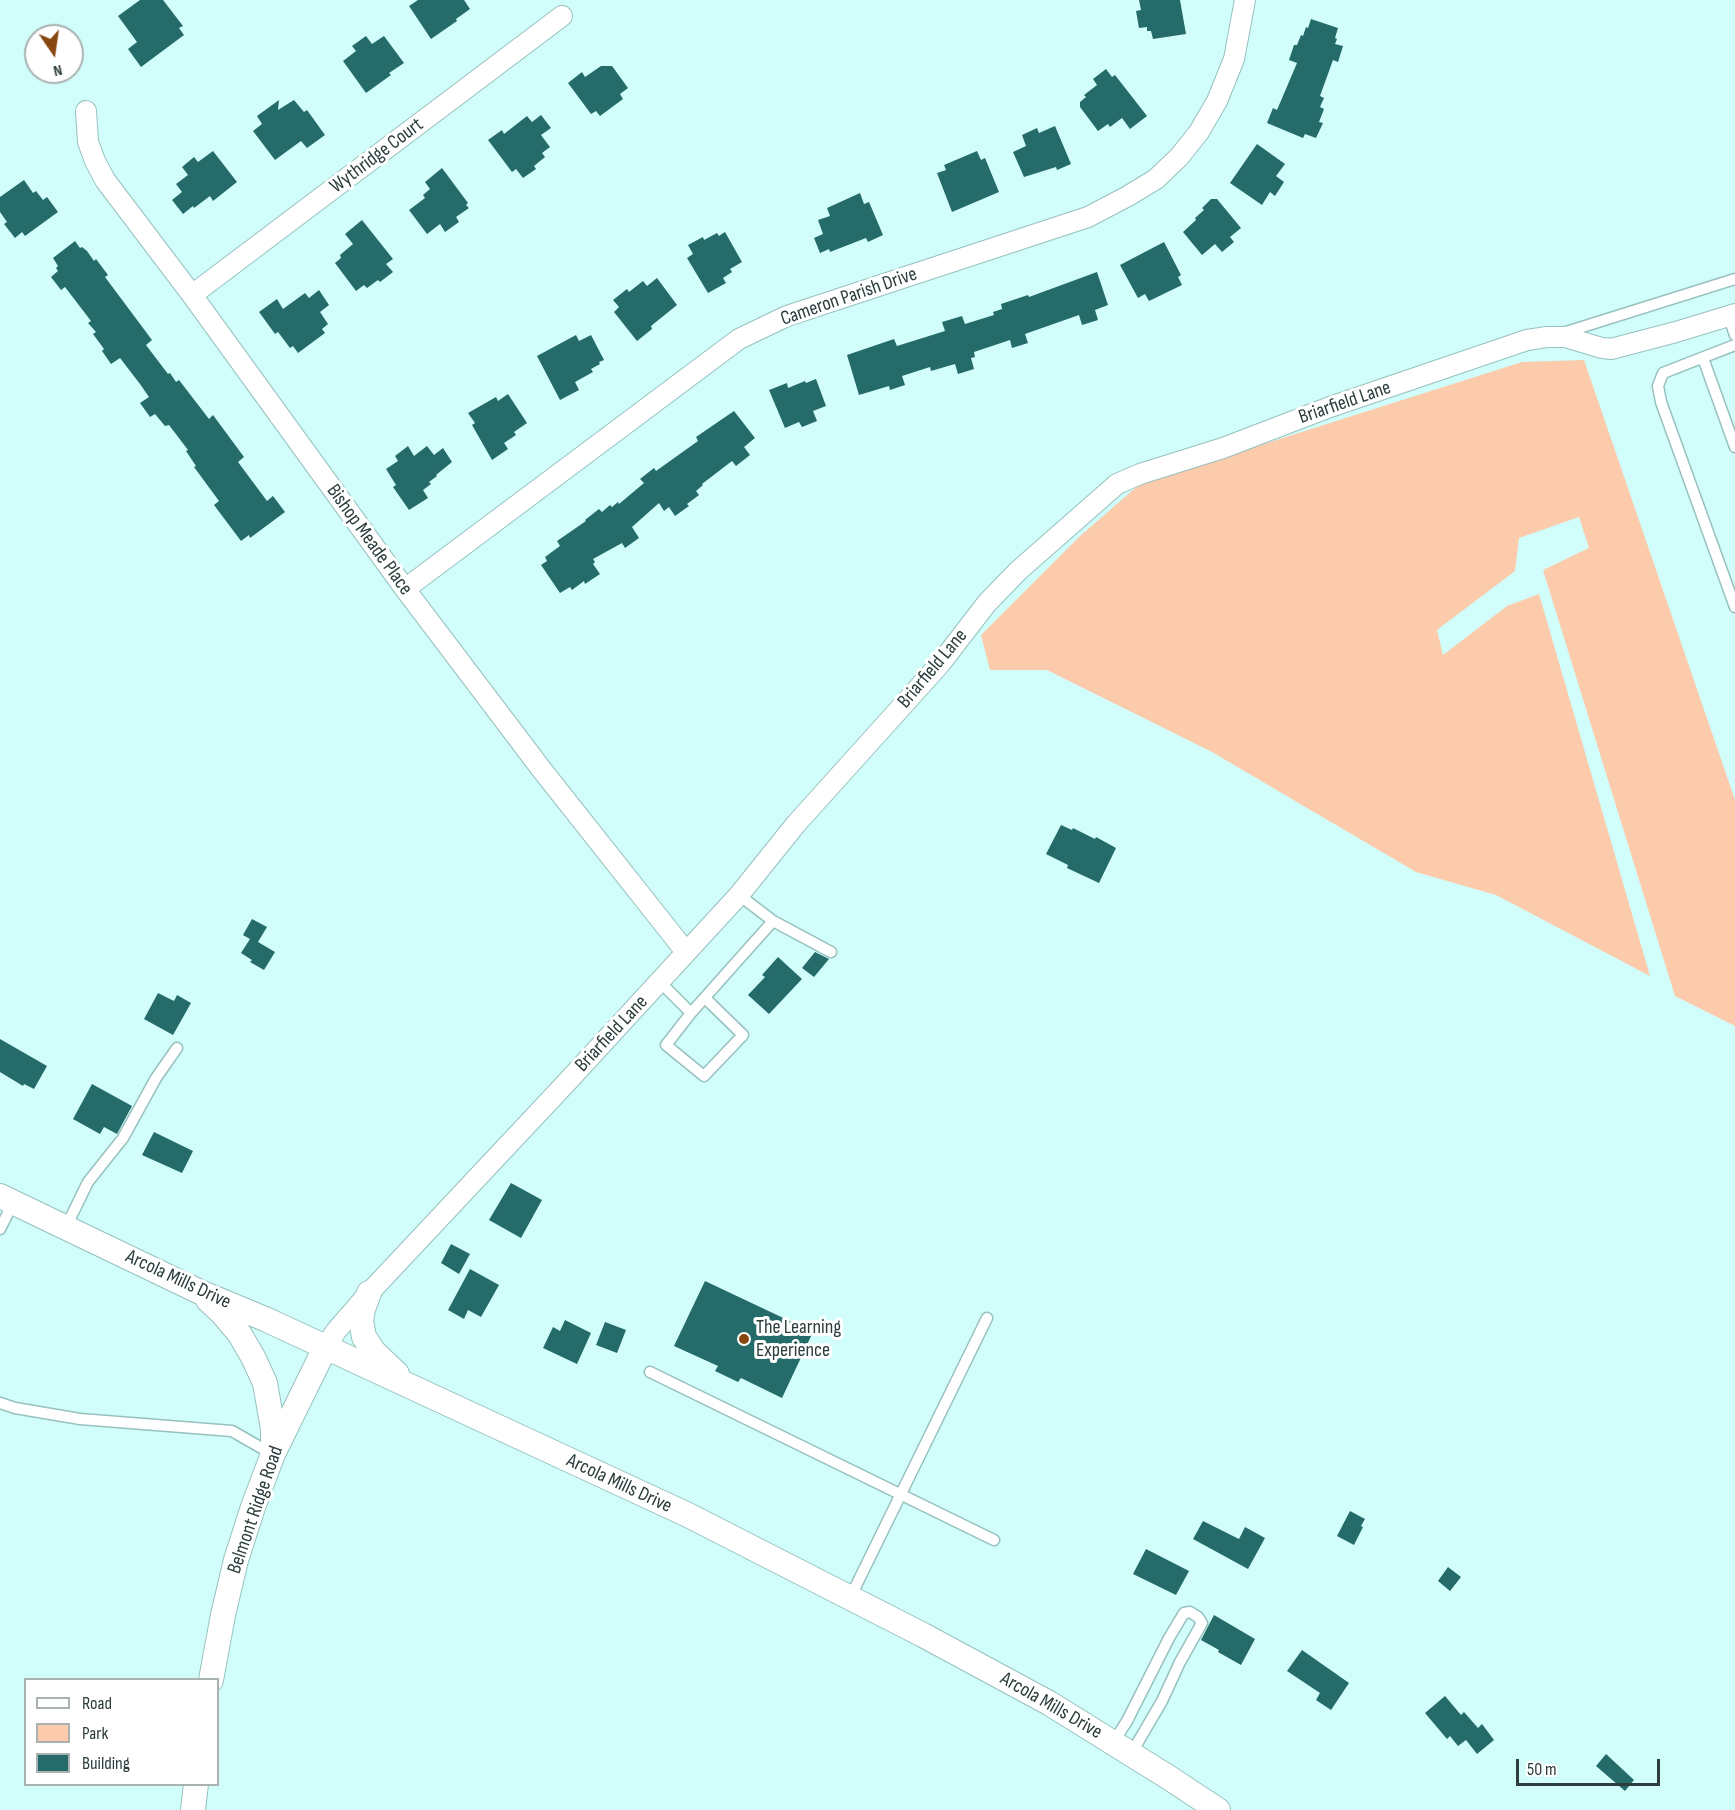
<!DOCTYPE html>
<style>
body{margin:0}
#map{position:relative;width:1735px;height:1810px;overflow:hidden;background:#d1fdfb;font-family:"Sofia Sans Condensed",sans-serif}
canvas{display:block}
.legend{position:absolute;left:24px;top:1678px;width:195px;height:108px;box-sizing:border-box;background:#fff;border:2px solid #aab1b1;margin:0;padding:8px 10px;list-style:none;font-size:18px;color:#2b3d3c}
.legend li{display:flex;align-items:center;gap:12px;height:30px}
.legend b{width:30px;border:2px solid #aab1b1}
.north{position:absolute;left:24px;top:24px;width:60px;height:60px;box-sizing:border-box;background:#fff;border:2px solid #aab1b1;border-radius:50%;rotate:167deg;font-size:16px;font-weight:700;line-height:24px;text-align:center;color:#2b3d3c}
.north::after{content:'';display:block;margin:auto;width:21px;height:27px;background:#884710;clip-path:polygon(50% 0,100% 100%,50% 72%,0 100%)}
.scale{position:absolute;left:1516px;top:1759px;width:144px;height:27px;box-sizing:border-box;border:3px solid #2b3d3c;border-top:0;padding-left:8px;font-size:18px;line-height:21px;white-space:nowrap;color:#2b3d3c;-webkit-text-stroke:4px #fff;paint-order:stroke}
</style>
<div id="map">
<canvas width="1735" height="1810"></canvas>
<ul class="legend">
<li><b style="height:8px;background:#fff"></b>Road</li>
<li><b style="height:16px;background:#fbcbab"></b>Park</li>
<li><b style="height:16px;background:#256b6a"></b>Building</li>
</ul>
<div class="north">N</div>
<div class="scale">50 m</div>
</div>
<script>
const ctx = document.querySelector('canvas').getContext('2d');
ctx.lineJoin = 'round';
function fill(path, color) {
  ctx.fillStyle = color;
  ctx.fill(path, 'evenodd');
}
function toPath(rows) {
  const path = new Path2D();
  for (const r of rows) {
    path.moveTo(r[0], r[1]);
    for (let i = 2; i < r.length; i += 2) path.lineTo(r[i], r[i + 1]);
  }
  return path;
}
function stroke(path, color, width, dash) {
  ctx.strokeStyle = color;
  ctx.lineWidth = width;
  ctx.lineCap = dash ? 'butt' : 'round';
  ctx.setLineDash(dash || []);
  ctx.stroke(path);
}
function label(font, color, halo, rows, align = 'center') {
  ctx.font = font + ' "Sofia Sans Condensed",sans-serif';
  ctx.lineWidth = 6;
  ctx.setLineDash([]);
  ctx.textBaseline = 'middle';
  ctx.strokeStyle = halo;
  ctx.fillStyle = color;
  for (const [text, x, y, turn = 0] of rows) {
    ctx.save();
    ctx.translate(x, y);
    ctx.rotate((+turn || 0) * Math.PI / 180);
    ctx.textAlign = isNaN(turn) ? turn : align;
    if (halo) ctx.strokeText(text, 0, 0);
    ctx.fillText(text, 0, 0);
    ctx.restore();
  }
}
fill(toPath([
 [1584,360,1735,800,1735,1026,1675,996,1543,570,1589,548,1579,517,1519,538,1515,571,1437,630,1443,655,1507,606,1539,594,1650,976,1496,895,1416,872,1212,752,1047,670,990,670,981,635,1079,537,1141,483,1522,362]
]), '#fbcbab');
fill(toPath([
 [140,0,163,0,183,26,179,28,184,35,141,67,128,49,137,42,118,16],
 [418,0,464,0,470,9,456,19,457,21,431,39,409,6],
 [1139,0,1180,0,1186,34,1153,39,1151,31,1147,31,1147,27,1139,28,1136,11,1141,10],
 [1311,19,1338,28,1335,38,1337,39,1335,44,1343,46,1338,62,1333,60,1320,96,1324,98,1320,107,1324,109,1319,122,1323,123,1316,138,1305,134,1303,138,1267,123,1273,108,1277,110,1297,63,1289,60,1294,45,1297,45,1301,35,1303,36,1306,27,1308,28],
 [366,36,372,44,384,36,404,63,389,73,391,75,366,93,343,61,356,51,352,46],
 [601,66,612,66,628,88,620,94,623,99,600,116,596,111,591,114,568,83,582,72,585,77],
 [1106,69,1112,77,1115,75,1147,116,1130,129,1122,118,1110,127,1108,124,1098,131,1080,107,1080,102,1086,97,1084,95,1097,85,1093,79],
 [279,100,278,110,294,100,304,112,307,110,325,135,307,148,301,141,275,160,253,131,262,124,257,116],
 [541,115,551,128,541,135,550,147,542,153,545,157,534,166,536,169,523,178,516,169,512,172,488,140,502,130,504,134,527,116,532,122],
 [1055,126,1071,164,1057,170,1056,167,1024,177,1013,152,1026,146,1022,135,1037,128,1039,133],
 [1257,144,1285,164,1276,176,1284,182,1275,196,1270,192,1262,205,1230,183],
 [213,151,237,182,213,201,210,196,194,208,193,206,183,214,172,200,182,192,176,184,188,175,182,167,194,157,198,162],
 [977,151,981,160,985,158,999,192,952,212,937,173,946,170,944,165],
 [442,168,468,203,466,205,469,208,456,217,459,222,445,232,440,224,427,234,409,210,425,198,423,195,430,189,425,182],
 [24,180,33,193,36,191,43,200,47,197,58,212,25,236,22,232,15,238,4,224,7,222,0,212,0,197],
 [860,193,864,204,869,202,883,235,868,242,866,238,830,252,829,249,820,253,814,238,823,234,818,220,830,216,827,208],
 [1211,199,1217,199,1241,228,1230,237,1234,242,1222,252,1215,244,1202,255,1183,232,1196,220,1195,218,1204,210,1202,208],
 [362,220,393,259,386,264,393,272,380,282,378,280,367,288,364,285,356,291,335,263,341,258,340,255,353,244,345,234],
 [725,232,742,262,730,269,732,272,723,278,726,283,708,293,687,258,693,254,688,245,703,237,704,240,717,233,719,236],
 [75,241,80,248,82,247,87,251,94,261,96,259,108,275,105,277,152,340,146,345,168,374,170,373,176,382,179,380,209,419,213,415,244,457,238,462,267,501,273,496,285,512,250,538,249,535,241,541,214,505,219,501,194,467,196,466,186,451,188,450,169,425,165,426,155,414,150,417,140,403,149,397,140,384,120,358,111,364,102,351,104,349,93,334,96,332,88,323,91,321,65,287,61,290,51,277,58,271,56,268,58,266,53,258],
 [1164,242,1181,275,1178,277,1182,285,1149,301,1145,294,1138,298,1120,265],
 [1097,272,1108,305,1095,310,1098,320,1082,325,1079,315,1025,334,1028,343,1012,348,1010,340,974,352,975,357,971,358,974,369,958,374,955,364,931,371,930,367,902,376,905,385,890,390,889,386,859,395,847,355,894,339,897,346,945,331,942,322,962,316,965,324,994,315,993,312,1002,309,1001,304,1028,295,1029,297],
 [657,278,677,305,651,326,652,329,637,341,614,312,619,307,613,300,627,289,629,292,643,281,647,286],
 [319,290,329,305,320,312,328,324,322,329,325,333,298,353,293,346,290,348,278,332,275,334,259,312,277,299,283,309,305,293,309,298],
 [576,335,579,341,591,335,604,360,599,362,600,364,591,369,593,372,575,382,579,390,560,400,537,356],
 [816,379,826,406,813,411,817,421,802,427,799,422,785,428,769,390,787,383,788,388,805,381,806,383],
 [508,394,527,423,514,432,516,435,504,443,508,449,492,460,472,425,475,423,468,413,496,397,498,401],
 [734,411,755,438,744,447,750,455,736,466,732,461,702,484,703,485,696,491,699,495,687,504,689,506,675,516,669,507,664,511,659,503,632,527,639,538,625,548,622,543,593,559,595,562,593,564,600,574,585,584,584,581,572,590,570,587,560,593,541,565,547,561,545,557,560,546,557,541,586,521,585,520,599,509,602,512,610,505,612,507,618,502,619,504,644,483,640,479,654,468,656,471,698,441,696,437],
 [408,446,414,456,427,446,434,455,443,448,452,462,436,475,437,476,429,482,431,484,423,490,428,498,409,510,393,487,396,485,386,469,398,461,395,456],
 [1061,825,1072,830,1073,828,1095,839,1096,837,1116,848,1099,883,1067,868,1068,865,1046,854],
 [252,919,267,927,258,942,275,952,264,970,250,962,252,960,241,953,250,939,243,935],
 [815,952,829,959,814,977,802,968],
 [778,957,802,979,769,1014,748,995,765,977,762,975],
 [158,993,174,1001,177,995,191,1003,173,1035,144,1019],
 [0,1039,47,1066,34,1089,24,1084,23,1086,0,1072],
 [92,1084,132,1106,117,1134,104,1127,100,1134,73,1119],
 [154,1132,193,1151,182,1173,142,1155],
 [511,1183,542,1200,521,1238,489,1220],
 [451,1244,470,1254,459,1274,441,1263],
 [470,1269,499,1285,481,1317,468,1310,464,1319,448,1310],
 [705,1281,813,1332,782,1398,741,1378,738,1382,715,1371,718,1366,674,1346],
 [565,1320,591,1333,577,1364,543,1348,553,1327,560,1331],
 [605,1322,626,1330,617,1353,596,1345],
 [1350,1511,1365,1519,1361,1526,1363,1527,1354,1545,1337,1536],
 [1203,1521,1239,1539,1245,1527,1265,1538,1248,1569,1193,1539],
 [1146,1549,1189,1571,1176,1595,1133,1574],
 [1448,1567,1461,1577,1450,1591,1438,1581],
 [1214,1615,1255,1639,1241,1665,1218,1652,1219,1650,1201,1640],
 [1302,1650,1349,1683,1331,1710,1316,1700,1320,1693,1287,1671],
 [1445,1696,1461,1715,1464,1712,1478,1728,1482,1724,1494,1740,1477,1754,1466,1740,1458,1746,1450,1736,1447,1739,1425,1713],
 [1606,1754,1634,1780,1625,1791,1596,1766]
]), '#256b6a');
const service = toPath([
 [1728,315,1735,335],
 [1563,333,1735,279],
 [1735,345,1663,373,1658,386,1661,402,1735,607],
 [1703,358,1735,447],
 [773,921,831,952],
 [660,982,691,1013,773,921,739,895],
 [691,1013,666,1045,704,1076,743,1035,705,998],
 [66,1227,88,1182,123,1138,156,1078,177,1048],
 [0,1229,13,1203],
 [650,1372,994,1540],
 [0,1403,15,1408,80,1419,232,1431,272,1454],
 [850,1598,987,1318],
 [1113,1743,1127,1721,1169,1638,1184,1613,1190,1612,1198,1617,1202,1623,1180,1662,1162,1701,1131,1754]
]);
const minor = toPath([
 [86,111,88,142,95,161,105,180,192,295,405,589,542,770,686,952],
 [192,295,562,16],
 [405,589,739,339,787,316,1088,217,1128,196,1156,179,1179,157,1199,132,1217,101,1234,59,1245,0],
 [325,1348,336,1331,369,1293,568,1081,739,895,796,824,940,664,987,603,1018,571,1117,484,1140,474,1223,448,1330,407,1527,340,1547,337,1565,337,1602,348,1611,349,1676,332,1735,314]
]);
const tertiary = toPath([
 [0,1196,200,1292,265,1319,688,1515,923,1635,1049,1703,1168,1777,1218,1810],
 [369,1293,363,1309,361,1321,364,1337,374,1352,397,1374],
 [208,1300,222,1313,239,1333,253,1357,265,1383,273,1429,273,1450],
 [211,1680,223,1615,236,1560,253,1507,273,1454,325,1348],
 [193,1810,196,1784]
]);
stroke(service, '#96c1bf', 13);
stroke(minor, '#96c1bf', 22);
stroke(tertiary, '#96c1bf', 26);
stroke(service, '#fff', 10);
stroke(minor, '#fff', 20);
stroke(tertiary, '#fff', 24);
for (const [x, y, r, color] of [
 [744,1339,6,"#884710"]
]) {
  const dot = new Path2D();
  dot.arc(x, y, r, 0, 2 * Math.PI);
  ctx.fillStyle = color;
  ctx.fill(dot);
  stroke(dot, '#fff', 2);
}
label('20px', '#2b3d3c', '#fff', [
 ["Wythridge Court",377,156,-37],
 ["Cameron Parish Drive",849,297,-19],
 ["Briarfield Lane",1345,403,-19],
 ["Bishop Meade Place",369,540,54],
 ["Briarfield Lane",933,669,-50],
 ["Briarfield Lane",612,1034,-47],
 ["Arcola Mills Drive",178,1280,25],
 ["Arcola Mills Drive",619,1484,25],
 ["Belmont Ridge Road",256,1510,-71],
 ["Arcola Mills Drive",1051,1706,30]
]);
label('20px', '#2b3d3c', '#fff', [
 ["The Learning",756,1328],
 ["Experience",756,1351]
], 'left');
</script>
